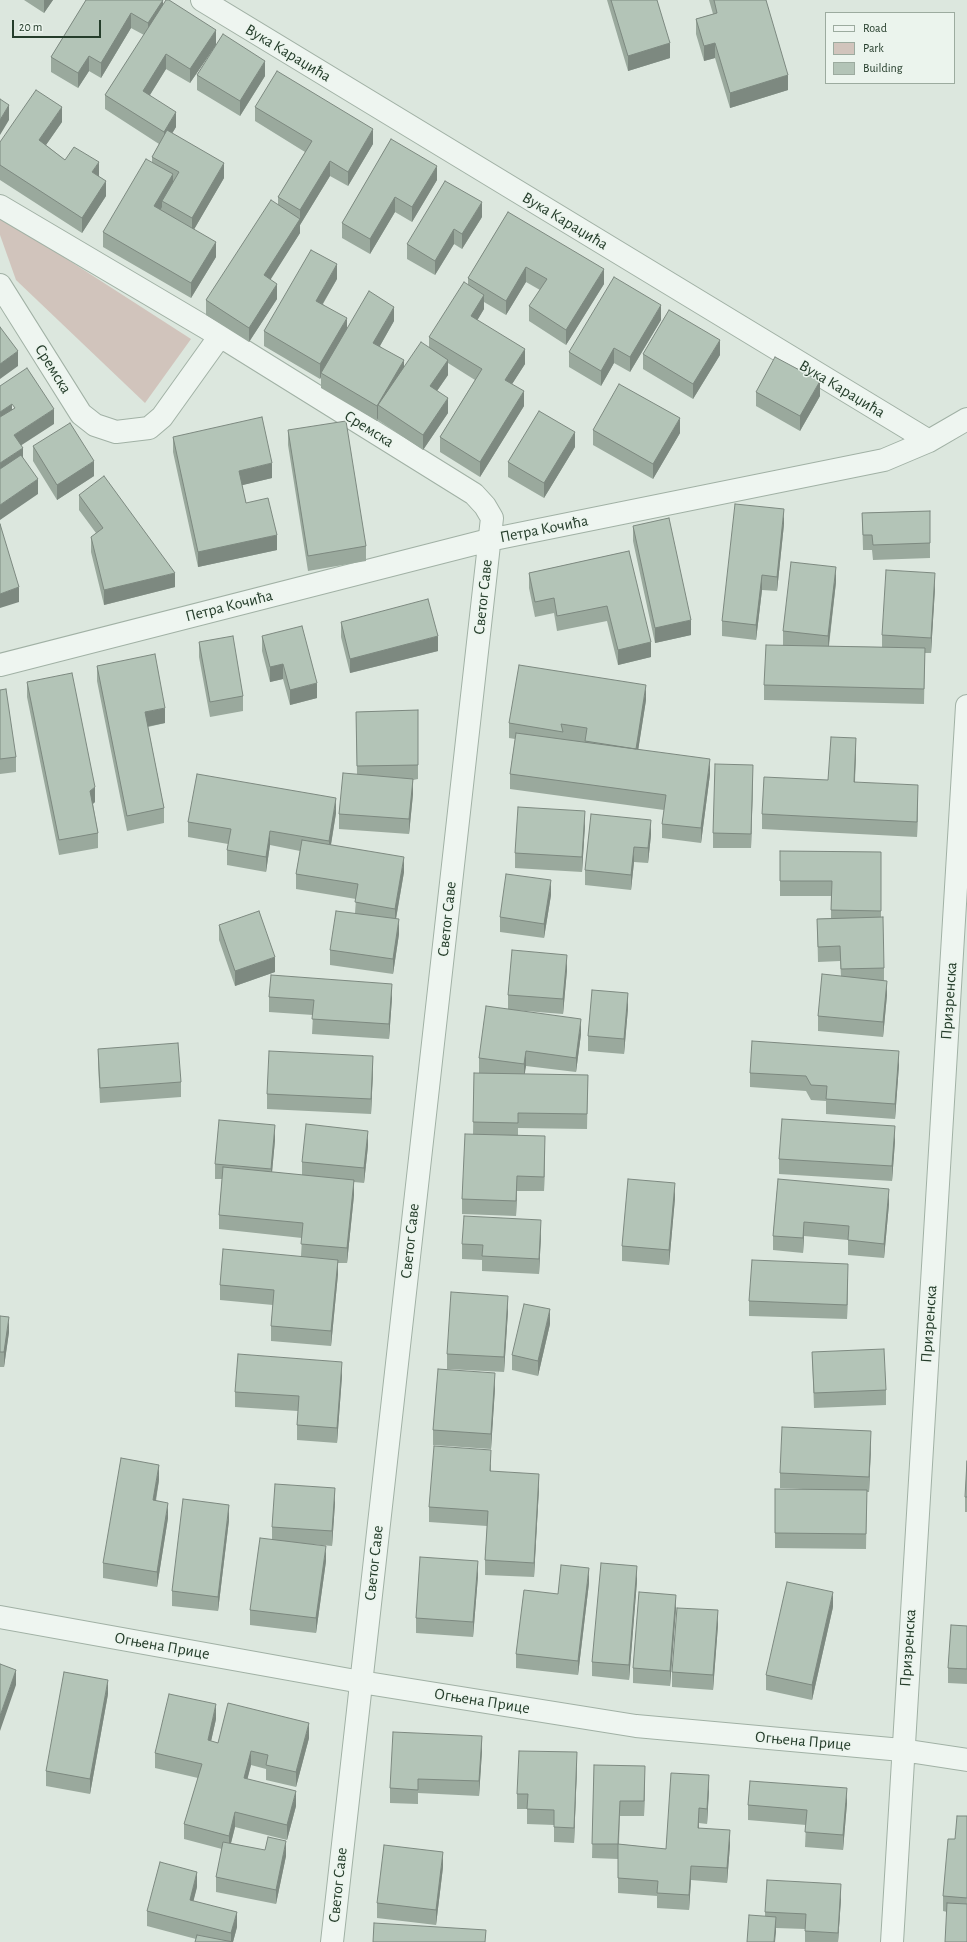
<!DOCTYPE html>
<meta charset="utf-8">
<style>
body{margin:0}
#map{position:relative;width:967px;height:1942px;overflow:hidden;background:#dce7de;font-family:"Alegreya Sans",sans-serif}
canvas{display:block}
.legend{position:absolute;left:825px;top:12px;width:130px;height:72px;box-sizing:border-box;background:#ebf4ed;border:1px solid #9cab9f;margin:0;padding:5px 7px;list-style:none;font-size:12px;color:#253d2b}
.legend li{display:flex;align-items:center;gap:8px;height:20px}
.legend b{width:20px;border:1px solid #9cab9f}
.scale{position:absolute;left:12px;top:20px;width:89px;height:18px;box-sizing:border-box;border:2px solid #253d2b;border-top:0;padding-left:5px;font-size:12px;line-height:14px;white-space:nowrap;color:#253d2b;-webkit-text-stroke:3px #ebf4ed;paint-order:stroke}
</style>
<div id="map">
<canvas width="967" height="1942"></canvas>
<ul class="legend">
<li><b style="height:5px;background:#eef5f0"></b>Road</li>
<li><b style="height:11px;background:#d1c4bc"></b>Park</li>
<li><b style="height:11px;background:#b3c4b7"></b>Building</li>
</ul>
<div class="scale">20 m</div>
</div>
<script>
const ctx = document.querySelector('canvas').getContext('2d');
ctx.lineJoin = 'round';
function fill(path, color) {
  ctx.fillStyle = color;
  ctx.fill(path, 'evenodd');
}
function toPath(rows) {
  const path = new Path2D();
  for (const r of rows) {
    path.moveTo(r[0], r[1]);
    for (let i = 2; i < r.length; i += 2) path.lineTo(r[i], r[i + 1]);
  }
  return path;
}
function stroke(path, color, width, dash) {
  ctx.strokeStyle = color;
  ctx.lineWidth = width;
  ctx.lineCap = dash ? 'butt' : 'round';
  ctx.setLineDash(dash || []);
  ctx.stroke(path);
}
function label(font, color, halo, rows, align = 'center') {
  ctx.font = font + ' "Alegreya Sans",sans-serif';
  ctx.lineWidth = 3;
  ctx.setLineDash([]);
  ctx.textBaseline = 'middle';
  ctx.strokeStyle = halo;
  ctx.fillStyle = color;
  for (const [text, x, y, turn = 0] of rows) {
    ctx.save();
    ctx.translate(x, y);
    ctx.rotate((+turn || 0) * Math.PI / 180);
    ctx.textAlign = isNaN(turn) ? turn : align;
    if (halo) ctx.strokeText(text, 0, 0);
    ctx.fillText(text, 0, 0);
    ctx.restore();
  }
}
fill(toPath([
 [0,216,191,339,145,403,16,280,0,235]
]), '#d1c4bc');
const street = toPath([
 [202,0,929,441],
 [0,206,220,336,474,494,485,506,492,518,332,1942],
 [0,285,81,414,95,425,116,432,149,428,162,417,220,336],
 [0,665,489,540,884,460,929,441,967,419],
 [0,1617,361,1682,636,1726,902,1750,967,1760],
 [892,1942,967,706]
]);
stroke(street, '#a1b1a5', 24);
stroke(street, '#eef5f0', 22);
fill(toPath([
 [24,0,53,0,44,13],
 [86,0,163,5,216,45,190,83,166,69,150,95,176,127,172,133,224,178,194,229,216,257,191,298,103,247,103,232,152,162,152,157,159,144,105,109,105,95,144,35,131,28,101,78,89,71,78,88,51,72,51,57],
 [607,0,657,0,670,58,628,71],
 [709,0,766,0,788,90,730,108,715,58,704,61,696,34,696,19,713,14],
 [197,75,265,76,240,116,197,90],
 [255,107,373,144,348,186,330,176,300,225,300,233,270,279,277,299,249,342,206,315,206,300,278,204,278,197,305,152,255,121],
 [62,122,46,145,65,160,99,176,106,196,82,233,0,180,0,142],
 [391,139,437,180,412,222,395,212,370,254,342,238,342,223],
 [508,212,604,284,566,345,529,321,529,306,540,290,526,282,506,315,484,302,484,309,477,320,525,364,512,384,524,406,480,477,440,452,440,437,475,380,448,363,448,375,437,391,448,413,423,450,378,420,378,418,377,421,321,388,321,377,320,379,264,346,264,331,337,279,323,304,347,329,394,321,380,346,404,367,429,348,429,337,468,285,468,278],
 [482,217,462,249,454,244,435,275,407,259,407,244],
 [661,320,630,372,614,363,601,386,569,367,569,352],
 [643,354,720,355,693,399,643,369],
 [756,392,820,396,800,431,756,406],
 [288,430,366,546,366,561,308,571,288,445],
 [593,430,680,433,653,479,593,445],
 [173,437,272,478,242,485,246,503,277,550,198,567,173,452],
 [33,446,94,476,57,500,33,461],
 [575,447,544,498,508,477,508,462],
 [79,495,175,587,104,605,91,552,91,537,96,533,79,510],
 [930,511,930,558,873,560,872,550,863,550,862,513],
 [784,524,777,591,762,590,756,640,722,636,722,621],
 [633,526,691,635,655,643,633,541],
 [629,551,651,657,618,665,607,621,557,631,554,613,535,617,529,588,529,573],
 [836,582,829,646,882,647,882,635,935,588,931,653,925,653,924,704,764,700,764,685,783,645,783,631],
 [341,622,438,651,350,673,341,637],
 [262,636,317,698,290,705,283,679,270,682,262,651],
 [199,642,243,696,243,711,210,717,199,657],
 [97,666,165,723,148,727,164,808,164,823,127,831,97,681],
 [27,682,95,802,93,804,98,833,98,848,59,855,27,697],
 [0,690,16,757,16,772,0,774],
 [646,700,638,750,710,774,701,843,662,838,662,824,664,810,510,789,510,774,515,739,509,738,509,723],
 [418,710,418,779,413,780,413,794,409,834,339,829,339,814,357,774,356,712],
 [856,753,855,782,918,800,917,837,762,829,762,814,828,780],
 [753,780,751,848,713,848,713,833],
 [336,813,331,845,404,872,396,919,399,934,393,974,330,965,330,950,355,913,356,899,296,889,296,874,300,851,270,845,266,872,227,865,227,850,228,844,188,837,188,822],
 [585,825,582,872,515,868,515,853],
 [651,835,648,863,634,862,631,890,585,885,585,870],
 [780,851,881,852,881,917,884,968,884,980,887,995,883,1037,818,1031,818,1016,841,976,840,961,818,962,817,919,831,918,831,896,780,896],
 [551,895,544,938,500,932,500,917],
 [219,925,275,972,235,986,219,940],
 [567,970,563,1014,513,1010,581,1034,576,1072,526,1066,524,1074,588,1075,587,1129,518,1128,518,1135,545,1151,544,1191,517,1191,516,1216,462,1214,462,1199,473,1134,474,1073,479,1073,479,1058,508,1009,508,995],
 [269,997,392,998,389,1039,312,1034,313,1015,269,1012],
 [628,1008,624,1054,588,1051,588,1036],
 [98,1049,181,1082,181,1097,100,1103,98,1064],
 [899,1065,895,1119,826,1114,826,1101,811,1100,806,1091,750,1087,750,1073],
 [373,1071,371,1114,267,1109,267,1094],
 [275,1140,272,1172,302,1175,302,1162,368,1146,364,1183,354,1182,354,1195,347,1263,338,1263,338,1274,331,1346,271,1341,271,1326,273,1305,220,1300,220,1285,301,1256,302,1238,219,1229,219,1215,222,1179,215,1179,215,1164],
 [895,1141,892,1181,779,1174,779,1159],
 [778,1179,889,1204,884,1258,848,1255,848,1240,804,1236,803,1253,773,1250,773,1236],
 [675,1198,669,1265,622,1261,622,1246],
 [541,1235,539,1274,482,1271,482,1260,462,1259,462,1244],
 [848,1279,847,1319,749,1316,749,1301],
 [508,1311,504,1372,447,1369,447,1354],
 [0,1316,9,1332,4,1367,0,1367],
 [550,1324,538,1376,512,1370,512,1355],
 [812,1352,886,1390,886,1405,814,1408],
 [342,1376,337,1443,297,1440,297,1425,298,1411,235,1407,235,1392],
 [495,1388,491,1449,433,1445,433,1430],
 [871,1446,869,1492,867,1492,866,1549,775,1548,775,1489,826,1490,780,1488,780,1473],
 [967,1461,967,1512,965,1512,965,1497],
 [491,1464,491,1471,539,1488,534,1577,485,1575,485,1560,487,1526,429,1522,429,1507],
 [159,1480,156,1501,168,1518,157,1587,103,1578,103,1563],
 [335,1503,332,1546,310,1544,326,1561,316,1633,250,1625,250,1610,272,1540,272,1527],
 [229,1520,218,1611,172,1606,172,1591],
 [478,1576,473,1637,416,1633,416,1618],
 [637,1581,629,1680,592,1676,592,1662],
 [589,1583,578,1675,516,1668,516,1654,558,1594],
 [833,1607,812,1700,766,1690,766,1675],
 [676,1609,670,1686,633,1683,633,1668],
 [718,1625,713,1690,672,1687,672,1672],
 [967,1626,967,1684,948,1683,948,1668],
 [108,1694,90,1794,46,1786,46,1771],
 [216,1719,211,1741,218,1743,309,1738,296,1787,266,1780,266,1769,251,1765,247,1779,296,1806,287,1840,235,1827,231,1843,286,1856,276,1904,216,1892,216,1877,222,1849,184,1839,184,1824,198,1778,155,1768,155,1753],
 [482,1751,479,1796,418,1793,418,1804,390,1803,390,1788],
 [594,1765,645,1781,644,1816,620,1816,619,1844,666,1849,709,1790,707,1824,699,1823,699,1829,730,1845,727,1883,691,1880,689,1910,657,1908,657,1896,618,1893,618,1859,592,1858],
 [577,1767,574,1843,554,1842,554,1825,527,1824,527,1809,517,1809,517,1794],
 [847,1803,843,1850,805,1847,806,1825,748,1820,748,1805],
 [967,1816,967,1942,947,1912,943,1911,943,1896,955,1839],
 [443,1867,436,1925,377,1918,377,1903],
 [197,1887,193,1901,237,1927,233,1942,196,1939,147,1926,147,1911],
 [841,1899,838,1942,805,1942,805,1929,776,1928,776,1932,765,1916,765,1912]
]), '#9aa99d');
fill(toPath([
 [44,0,53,0,44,13],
 [163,0,163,14,148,38,148,23],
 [131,13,131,28,101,78,101,63],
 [216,30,216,45,190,83,190,69],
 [670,43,670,58,628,71,628,56],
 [715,43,715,58,704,61,704,46],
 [166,54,166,69,143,106,143,91],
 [89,56,89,71,78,88,78,73],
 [265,61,265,76,240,116,240,101],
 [788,75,788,90,730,108,730,93],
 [9,105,9,120,0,135,0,120],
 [62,107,62,122,39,155,39,140],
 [176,112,176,127,164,147,164,132],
 [373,129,373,144,348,186,348,172],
 [330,161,330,176,300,225,300,210],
 [99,162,99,177,92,172],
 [224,163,224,178,192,233,192,218],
 [437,166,437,180,412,222,412,207],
 [173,174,173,189,162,201,162,207,154,221,154,206],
 [106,181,106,196,82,233,82,218],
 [395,197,395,212,370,254,370,239],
 [482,202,482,217,462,249,462,234],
 [300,219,300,233,264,290,264,275],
 [454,229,454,244,435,275,435,261],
 [216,242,216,257,191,298,191,283],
 [337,264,337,279,316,315,316,301],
 [526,267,526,282,506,315,506,301],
 [604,269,604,284,566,345,566,330],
 [277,284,277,299,249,342,249,328],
 [484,295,484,309,471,331,471,316],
 [661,305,661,320,630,372,630,357],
 [394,307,394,321,373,358,373,343],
 [347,318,347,333,321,373,321,377,320,379,320,364],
 [720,340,720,355,693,399,693,384],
 [614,348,614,363,601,386,601,371],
 [525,349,525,364,505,395,505,380],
 [18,351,18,366,0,379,0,364],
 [404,360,404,375,378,405,378,418,377,421,377,406],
 [448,360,448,375,430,401,430,386],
 [820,381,820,396,800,431,800,416],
 [524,391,524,406,480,477,480,462],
 [448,398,448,413,423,450,423,435],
 [12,404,12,419,0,427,0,412],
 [54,409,54,424,14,450,14,435],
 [680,418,680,433,653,479,653,464],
 [575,432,575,447,544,498,544,483],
 [23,448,23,463,0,478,0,463],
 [94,461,94,476,57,500,57,485],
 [272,463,272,478,239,486,239,471],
 [38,479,38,494,0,520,0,505],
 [784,509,784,524,777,591,777,577],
 [277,535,277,550,198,567,198,552],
 [836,567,836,582,828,651,828,636],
 [175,573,175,587,104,605,104,590],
 [935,573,935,588,931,653,931,638],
 [762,575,762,590,756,640,756,625],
 [19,587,19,602,0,608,0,594],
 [691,620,691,635,655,643,655,628],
 [438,636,438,651,350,673,350,659],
 [651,642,651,657,618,665,618,650],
 [283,664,283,679,270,682,270,667],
 [317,683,317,698,290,705,290,690],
 [646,685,646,700,636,764,636,749],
 [165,708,165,723,145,727,145,712],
 [856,738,856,753,854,797,854,782],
 [710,759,710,774,701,843,701,828],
 [753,765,753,780,751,848,751,834],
 [413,779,413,794,409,834,409,819],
 [918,785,918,800,917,837,917,822],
 [95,787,95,802,90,806,90,791],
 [336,798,336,813,329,856,329,841],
 [585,811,585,825,582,872,582,857],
 [651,820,651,835,648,863,648,848],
 [270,831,270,845,266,872,266,857],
 [634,847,634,862,631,890,631,875],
 [404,857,404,872,395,924,395,909],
 [551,880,551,895,544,938,544,924],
 [399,919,399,934,393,974,393,959],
 [567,955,567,970,563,1014,563,999],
 [275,957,275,972,235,986,235,971],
 [887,981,887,995,883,1037,883,1022],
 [392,984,392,998,389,1039,389,1024],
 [628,993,628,1008,624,1054,624,1039],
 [581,1019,581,1034,576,1072,576,1058],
 [526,1051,526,1066,524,1079,524,1064],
 [899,1051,899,1065,895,1119,895,1104],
 [373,1056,373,1071,371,1114,371,1099],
 [275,1125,275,1140,271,1183,271,1169],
 [895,1126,895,1141,892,1181,892,1166],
 [368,1131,368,1146,364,1183,364,1168],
 [545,1136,545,1151,544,1191,544,1177],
 [517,1176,517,1191,516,1216,516,1201],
 [354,1180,354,1195,347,1263,347,1248],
 [675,1183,675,1198,669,1265,669,1250],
 [889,1189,889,1204,884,1258,884,1244],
 [541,1220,541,1235,539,1274,539,1259],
 [804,1222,804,1236,803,1253,803,1238],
 [338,1260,338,1274,331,1346,331,1331],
 [848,1264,848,1279,847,1319,847,1305],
 [508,1296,508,1311,504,1372,504,1357],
 [550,1309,550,1324,538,1376,538,1361],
 [9,1317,9,1332,4,1367,4,1352],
 [342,1362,342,1376,337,1443,337,1428],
 [495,1373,495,1388,491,1449,491,1434],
 [871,1431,871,1446,869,1492,869,1477],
 [159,1465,159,1480,153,1515,153,1500],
 [539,1474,539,1488,534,1577,534,1563],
 [335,1488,335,1503,332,1546,332,1531],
 [168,1503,168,1518,157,1587,157,1572],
 [229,1505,229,1520,218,1611,218,1597],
 [326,1546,326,1561,316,1633,316,1618],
 [478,1561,478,1576,473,1637,473,1622],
 [637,1566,637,1581,629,1680,629,1665],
 [589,1568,589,1583,578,1675,578,1661],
 [833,1592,833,1607,812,1700,812,1685],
 [676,1595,676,1609,670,1686,670,1671],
 [718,1610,718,1625,713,1690,713,1675],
 [16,1670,16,1685,0,1731,0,1716],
 [108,1680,108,1694,90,1794,90,1779],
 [216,1704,216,1719,208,1755,208,1740],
 [309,1723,309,1738,296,1787,296,1772],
 [482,1736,482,1751,479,1796,479,1781],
 [251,1751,251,1765,244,1793,244,1778],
 [577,1752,577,1767,574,1843,574,1828],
 [645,1766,645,1781,644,1816,644,1801],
 [709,1775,709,1790,707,1824,707,1809],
 [847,1788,847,1803,843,1850,843,1835],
 [296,1791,296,1806,287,1840,287,1825],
 [699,1808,699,1823,698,1843,698,1828],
 [235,1812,235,1827,229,1851,229,1836],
 [730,1830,730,1845,727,1883,727,1868],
 [286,1841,286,1856,276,1904,276,1890],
 [443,1852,443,1867,436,1925,436,1910],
 [691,1866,691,1880,689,1910,689,1895],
 [197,1872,197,1887,190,1915,190,1900],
 [841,1884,841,1899,838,1942,838,1933],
 [237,1912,237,1927,233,1942,231,1942,231,1933],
 [776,1917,776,1932,775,1942,774,1942]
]), '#7d8980');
const building = toPath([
 [86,0,163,0,148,23,131,13,101,63,89,56,78,73,51,57,86,0],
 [166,0,169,0,216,30,190,69,166,54,143,91,176,112,164,132,105,95,166,0],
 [611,0,657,0,670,43,628,56,611,0],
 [714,0,766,0,788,75,730,93,715,43,704,46,696,19,717,13,714,0],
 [223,34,265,61,240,101,197,75,223,34],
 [277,71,373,129,348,172,330,161,300,210,278,197,312,141,255,107,277,71],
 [36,90,62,107,39,140,65,160,74,147,99,162,92,172,106,181,82,218,0,165,0,142,36,90],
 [0,99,9,105,0,120,0,99],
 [167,130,224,163,192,218,162,201,179,172,152,157,167,130],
 [391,139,437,166,412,207,395,197,370,239,342,223,391,139],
 [146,159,173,174,154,206,216,242,191,283,103,232,146,159],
 [445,181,482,202,462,234,454,229,435,261,407,244,445,181],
 [271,200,300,219,264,275,277,284,249,328,206,300,271,200],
 [508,212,604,269,566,330,529,306,547,279,526,267,506,301,468,278,508,212],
 [311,250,337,264,316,301,347,318,320,364,264,331,311,250],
 [614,277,661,305,630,357,614,348,601,371,569,352,614,277],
 [464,282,484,295,471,316,525,349,505,380,524,391,480,462,440,437,482,369,429,337,464,282],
 [369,291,394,307,373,343,404,360,377,406,321,373,369,291],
 [669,310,720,340,693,384,643,354,669,310],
 [0,327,18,351,0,364,0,327],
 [421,342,448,360,430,386,448,398,423,435,378,405,421,342],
 [775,357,820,381,800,416,756,392,775,357],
 [27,368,54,409,14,435,23,448,0,463,0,417,15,408,12,404,0,412,0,386,27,368],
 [619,384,680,418,653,464,593,430,619,384],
 [539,411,575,432,544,483,508,462,539,411],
 [262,417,272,463,239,471,246,503,268,498,277,535,198,552,173,437,262,417],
 [346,421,366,546,308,556,288,430,346,421],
 [70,423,94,461,57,485,33,446,70,423],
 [21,455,38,479,0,505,0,469,21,455],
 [104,476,175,573,104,590,91,537,103,528,79,495,104,476],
 [735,504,784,509,777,577,762,575,756,625,722,621,735,504],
 [930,511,930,543,873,545,872,535,863,535,862,513,930,511],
 [669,518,691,620,655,628,633,526,669,518],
 [0,524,19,587,0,594,0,524],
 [629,551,651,642,618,650,607,606,557,616,554,598,535,602,529,573,629,551],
 [791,562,836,567,828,636,783,631,791,562],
 [886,570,935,573,931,638,882,635,886,570],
 [428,599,438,636,350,659,341,622,428,599],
 [302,626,317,683,290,690,283,664,270,667,262,636,302,626],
 [233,636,243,696,210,702,199,642,233,636],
 [766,645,925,648,924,689,764,685,766,645],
 [155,654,165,708,145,712,164,808,127,816,97,666,155,654],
 [519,665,646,685,636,749,585,741,587,728,561,724,563,732,509,723,519,665],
 [72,673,95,787,90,791,98,833,59,840,27,682,72,673],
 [6,689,16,757,0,759,0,690,6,689],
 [418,710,418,765,357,766,356,712,418,710],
 [516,733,710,759,701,828,662,824,666,795,510,774,516,733],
 [831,737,856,738,854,782,918,785,917,822,762,814,764,777,828,780,831,737],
 [715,764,753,765,751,834,713,833,715,764],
 [343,773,413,779,409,819,339,814,343,773],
 [197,774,336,798,329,841,270,831,266,857,227,850,231,829,188,822,197,774],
 [518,807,585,811,582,857,515,853,518,807],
 [591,814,651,820,648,848,634,847,631,875,585,870,591,814],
 [302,840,404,857,395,909,355,902,358,884,296,874,302,840],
 [780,851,881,852,881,911,831,910,832,881,780,881,780,851],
 [506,874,551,880,544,924,500,917,506,874],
 [259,911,275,957,235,971,219,925,259,911],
 [336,911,399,919,393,959,330,950,336,911],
 [883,917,884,968,841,969,840,946,818,947,817,919,883,917],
 [512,950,567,955,563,999,508,995,512,950],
 [822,974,887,981,883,1022,818,1016,822,974],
 [271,975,392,984,389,1024,312,1019,314,1000,269,997,271,975],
 [592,990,628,993,624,1039,588,1036,592,990],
 [486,1006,581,1019,576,1058,526,1051,524,1064,479,1058,486,1006],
 [752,1041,899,1051,895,1104,826,1099,827,1086,811,1085,806,1076,750,1073,752,1041],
 [178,1043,181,1082,100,1088,98,1049,178,1043],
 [269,1051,373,1056,371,1099,267,1094,269,1051],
 [474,1073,588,1075,587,1114,518,1113,518,1123,473,1122,474,1073],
 [782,1119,895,1126,892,1166,779,1159,782,1119],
 [219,1120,275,1125,271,1169,215,1164,219,1120],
 [306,1124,368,1131,364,1168,302,1162,306,1124],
 [465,1134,545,1136,544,1177,517,1176,516,1201,462,1199,465,1134],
 [223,1167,354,1180,347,1248,301,1244,303,1223,219,1215,223,1167],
 [628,1179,675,1183,669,1250,622,1246,628,1179],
 [778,1179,889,1189,884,1244,848,1240,849,1226,804,1222,803,1238,773,1236,778,1179],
 [464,1216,541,1220,539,1259,482,1256,483,1245,462,1244,464,1216],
 [223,1249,338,1260,331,1331,271,1326,274,1290,220,1285,223,1249],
 [752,1260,848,1264,847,1305,749,1301,752,1260],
 [451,1292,508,1296,504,1357,447,1354,451,1292],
 [524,1304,550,1309,538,1361,512,1355,524,1304],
 [0,1316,9,1317,4,1352,0,1352,0,1316],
 [884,1349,886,1390,814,1393,812,1352,884,1349],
 [238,1354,342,1362,337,1428,297,1425,299,1396,235,1392,238,1354],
 [438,1369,495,1373,491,1434,433,1430,438,1369],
 [782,1427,871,1431,869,1477,780,1473,782,1427],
 [434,1446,491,1450,490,1471,539,1474,534,1563,485,1560,488,1511,429,1507,434,1446],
 [121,1458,159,1465,153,1500,168,1503,157,1572,103,1563,121,1458],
 [967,1461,967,1497,965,1497,967,1461],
 [275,1484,335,1488,332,1531,272,1527,275,1484],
 [775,1489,867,1490,866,1534,775,1533,775,1489],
 [183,1499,229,1505,218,1597,172,1591,183,1499],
 [260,1538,326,1546,316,1618,250,1610,260,1538],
 [420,1557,478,1561,473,1622,416,1618,420,1557],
 [601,1563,637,1566,629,1665,592,1662,601,1563],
 [561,1565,589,1568,578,1661,516,1654,524,1590,558,1594,561,1565],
 [787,1582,833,1592,812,1685,766,1675,787,1582],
 [639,1592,676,1595,670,1671,633,1668,639,1592],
 [677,1608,718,1610,713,1675,672,1672,677,1608],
 [951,1625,967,1626,967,1669,948,1668,951,1625],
 [0,1664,16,1670,0,1716,0,1664],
 [64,1672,108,1680,90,1779,46,1771,64,1672],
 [169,1694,216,1704,208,1740,218,1743,228,1703,309,1723,296,1772,266,1765,268,1755,251,1751,244,1778,296,1791,287,1825,235,1812,229,1836,184,1824,202,1764,155,1753,169,1694],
 [393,1732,482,1736,479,1781,418,1779,418,1790,390,1788,393,1732],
 [519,1751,577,1752,574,1828,554,1827,554,1810,527,1809,528,1794,517,1794,519,1751],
 [594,1765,645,1766,644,1801,620,1801,618,1844,666,1849,671,1773,709,1775,707,1809,699,1808,698,1828,730,1830,727,1868,691,1866,689,1895,657,1893,658,1881,618,1878,618,1844,592,1844,594,1765],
 [750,1781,847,1788,843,1835,805,1832,807,1810,748,1805,750,1781],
 [957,1816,967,1816,967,1898,943,1896,948,1839,955,1839,957,1816],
 [268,1837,286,1841,276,1890,216,1877,223,1842,265,1850,268,1837],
 [384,1845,443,1852,436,1910,377,1903,384,1845],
 [160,1862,197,1872,190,1900,237,1912,231,1933,147,1911,160,1862],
 [767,1880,841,1884,838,1933,805,1931,806,1914,765,1912,767,1880],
 [947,1903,967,1904,967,1942,945,1942,947,1903],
 [749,1915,776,1917,774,1942,747,1942,749,1915],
 [374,1923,486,1930,485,1942,373,1942,374,1923],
 [197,1935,233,1942,195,1942,197,1935]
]);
fill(building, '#b3c4b7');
stroke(building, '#7d8980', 1);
label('16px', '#253d2b', '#ebf4ed', [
 ["Вука Караџића",288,53,31],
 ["Вука Караџића",565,221,31],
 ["Сремска",53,369,58],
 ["Вука Караџића",842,389,31],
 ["Сремска",369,429,32],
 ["Петра Кочића",544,529,-11],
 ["Светог Саве",483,597,-84],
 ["Петра Кочића",229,606,-14],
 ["Светог Саве",447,919,-84],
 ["Призренска",949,1001,-86],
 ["Светог Саве",410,1241,-84],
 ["Призренска",929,1324,-86],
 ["Светог Саве",374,1563,-84],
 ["Огњена Прице",162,1646,10],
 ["Призренска",908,1648,-86],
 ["Огњена Прице",482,1701,9],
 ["Огњена Прице",803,1741,5],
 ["Светог Саве",338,1885,-84]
]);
</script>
